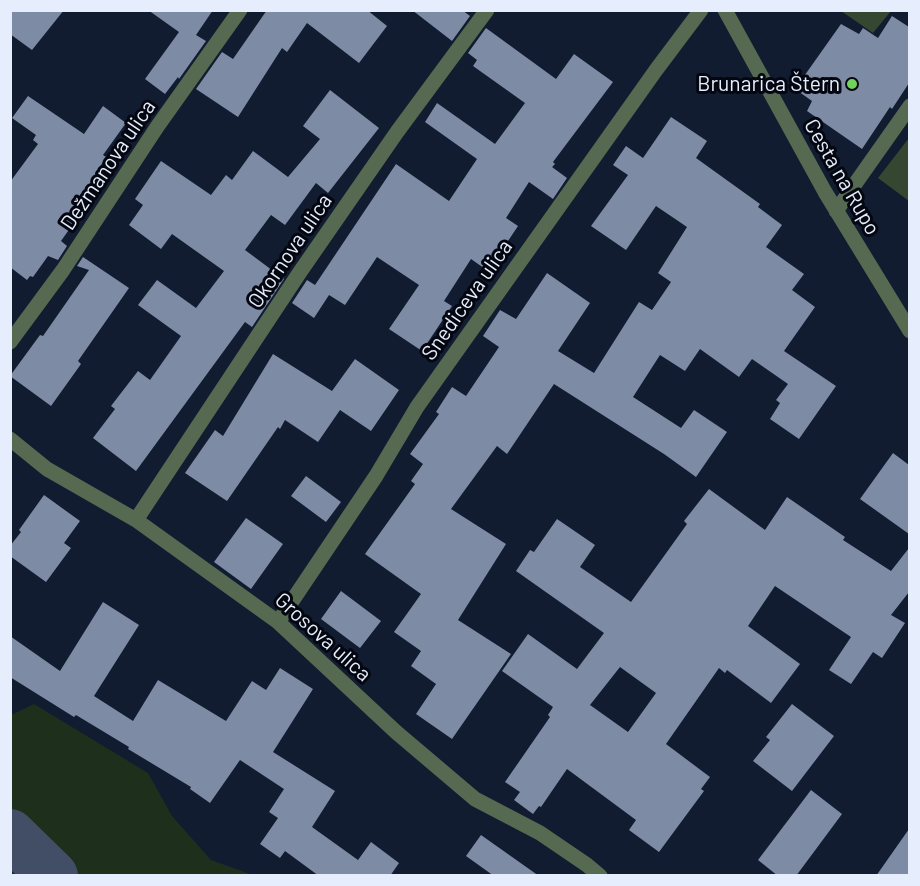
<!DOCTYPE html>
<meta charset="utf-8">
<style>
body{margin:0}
#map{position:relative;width:920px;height:886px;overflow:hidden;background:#121c31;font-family:Barlow,sans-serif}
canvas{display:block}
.frame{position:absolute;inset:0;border:12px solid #e6edfc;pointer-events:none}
</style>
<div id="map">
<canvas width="920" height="886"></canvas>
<div class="frame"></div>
</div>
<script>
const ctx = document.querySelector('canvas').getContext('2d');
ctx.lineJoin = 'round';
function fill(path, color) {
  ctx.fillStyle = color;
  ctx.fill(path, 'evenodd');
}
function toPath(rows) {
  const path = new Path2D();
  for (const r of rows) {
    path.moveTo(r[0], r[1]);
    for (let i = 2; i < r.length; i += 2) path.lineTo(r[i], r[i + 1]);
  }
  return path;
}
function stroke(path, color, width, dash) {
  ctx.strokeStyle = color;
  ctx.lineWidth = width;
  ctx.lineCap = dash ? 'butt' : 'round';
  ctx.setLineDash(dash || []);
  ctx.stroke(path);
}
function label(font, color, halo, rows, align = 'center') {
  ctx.font = font + ' Barlow,sans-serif';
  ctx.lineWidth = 6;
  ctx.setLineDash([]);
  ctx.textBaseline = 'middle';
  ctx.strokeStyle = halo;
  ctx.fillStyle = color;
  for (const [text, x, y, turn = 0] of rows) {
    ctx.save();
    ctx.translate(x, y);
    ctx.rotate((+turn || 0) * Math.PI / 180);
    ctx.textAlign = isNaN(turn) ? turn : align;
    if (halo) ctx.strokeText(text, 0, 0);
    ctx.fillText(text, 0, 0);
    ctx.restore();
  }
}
fill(toPath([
 [34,704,148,773,172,816,211,860,253,875,70,875,36,853,10,819,11,715],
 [10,849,27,865,40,875,11,875]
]), '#1e2f1b');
fill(toPath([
 [841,11,891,11,873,33],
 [909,138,909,201,878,178]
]), '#354731');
stroke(toPath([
 [10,834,53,876]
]), '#424e66', 50);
fill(toPath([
 [10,10,64,10,32,50,10,34],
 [148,10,213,10,196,35,206,41,179,79,178,77,165,94,145,79,179,32],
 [267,10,367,10,387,26,359,63,307,23,287,52,282,48,238,117,196,89,222,52,233,59],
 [412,10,462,10,470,16,452,41],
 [892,16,909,27,909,83,892,109,890,107,862,149,807,111,812,101,795,89,841,24,859,34,863,28,878,38],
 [486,28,556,79,574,54,613,82,553,162,555,164,552,167,567,178,553,199,529,182,506,218,518,226,488,271,471,259,444,301,452,306,422,351,389,329,419,285,377,257,345,305,329,295,314,318,292,303,307,280,315,285,396,164,449,201,477,159,425,122,437,103,495,144,525,103,473,66,477,60,468,53],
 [330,90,379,128,328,193,316,183,285,225,271,215,245,250,284,279,252,327,245,322,136,471,93,438,115,409,111,406,138,371,150,380,181,336,138,305,157,280,196,308,224,271,172,234,161,249,129,225,143,205,135,199,161,161,211,195,226,175,232,180,253,151,288,177,320,139,303,126],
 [28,96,84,134,103,106,126,123,103,155,106,157,98,170,107,176,61,241,67,246,58,260,48,256,33,277,30,276,27,280,10,267,10,182,38,144,33,140,36,135,12,118],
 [671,117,707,141,696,158,760,204,758,207,782,225,766,247,804,274,792,290,815,307,784,351,836,386,799,439,770,419,780,403,776,400,788,384,752,359,739,377,700,349,685,371,660,355,633,397,681,428,694,410,727,432,696,477,664,454,554,384,507,454,497,446,451,509,506,544,458,620,511,654,452,739,416,714,436,684,411,666,421,651,394,632,421,594,365,554,415,484,411,481,423,464,410,454,439,414,436,412,452,387,466,396,499,347,483,336,500,310,516,319,547,273,590,303,558,351,594,373,639,302,652,310,671,282,658,273,687,227,656,206,626,250,591,226,628,175,613,165,626,146,643,158],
 [83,257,129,288,78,361,81,364,51,406,10,376,40,335,43,336,89,270,77,266],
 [273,354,332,391,355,359,399,390,371,431,340,410,318,442,285,420,280,429,278,427,227,501,185,473,215,430,223,436],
 [893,453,909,465,909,534,860,499],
 [306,476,341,502,326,522,291,496],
 [709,489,765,530,787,497,845,537,843,540,891,571,909,548,909,592,891,615,905,623,882,658,873,652,851,684,829,670,851,637,775,586,748,626,800,664,771,703,727,670,725,673,719,668,666,744,710,777,701,789,704,791,659,852,629,830,636,820,567,769,541,807,539,806,533,814,514,800,520,792,505,782,550,717,548,715,553,707,502,671,528,634,577,669,604,633,516,571,530,550,534,552,557,519,595,545,580,567,631,602,687,524,684,521],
 [620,667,656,693,628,732,590,705],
 [44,495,80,521,64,543,71,548,46,582,10,556,10,546,21,532,19,530],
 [246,518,283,544,251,589,214,562],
 [341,591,381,621,360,648,321,619],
 [103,602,139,625,94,696,133,721,158,680,226,721,252,681,266,690,280,668,313,689,273,752,335,791,312,827,358,860,371,842,399,863,390,876,319,876,285,851,280,858,260,844,278,818,269,812,284,789,240,760,210,803,190,789,191,787,128,749,129,747,76,715,74,717,10,677,10,636,60,671],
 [792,704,834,736,792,791,753,761,770,740,766,737],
 [811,790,842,814,796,876,778,876,758,860],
 [909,829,909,876,876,876],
 [481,835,539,876,494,876,466,856]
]), '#7d8ba5');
stroke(toPath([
 [725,10,825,192,910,331],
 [836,211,910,106],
 [10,342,63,270,157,127,240,10],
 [10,439,47,469,136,520,278,622,396,732,475,799,540,833,587,865,600,876],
 [136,520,300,272,397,132,487,10],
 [278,622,376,476,417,407,656,70,701,10]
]), '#556a50', 15);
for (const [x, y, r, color] of [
 [852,84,6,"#72d25d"]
]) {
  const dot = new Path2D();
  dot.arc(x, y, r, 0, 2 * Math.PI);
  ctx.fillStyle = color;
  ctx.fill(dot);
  stroke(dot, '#040710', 2);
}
label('21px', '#e6edfc', '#040710', [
 ["Brunarica Štern",840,84]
], 'right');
label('21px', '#e6edfc', '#040710', [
 ["Dežmanova ulica",108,165,-56],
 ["Cesta na Rupo",842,177,60],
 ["Okornova ulica",290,251,-56],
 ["Snediceva ulica",467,300,-55],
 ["Grosova ulica",323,637,42]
]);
</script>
